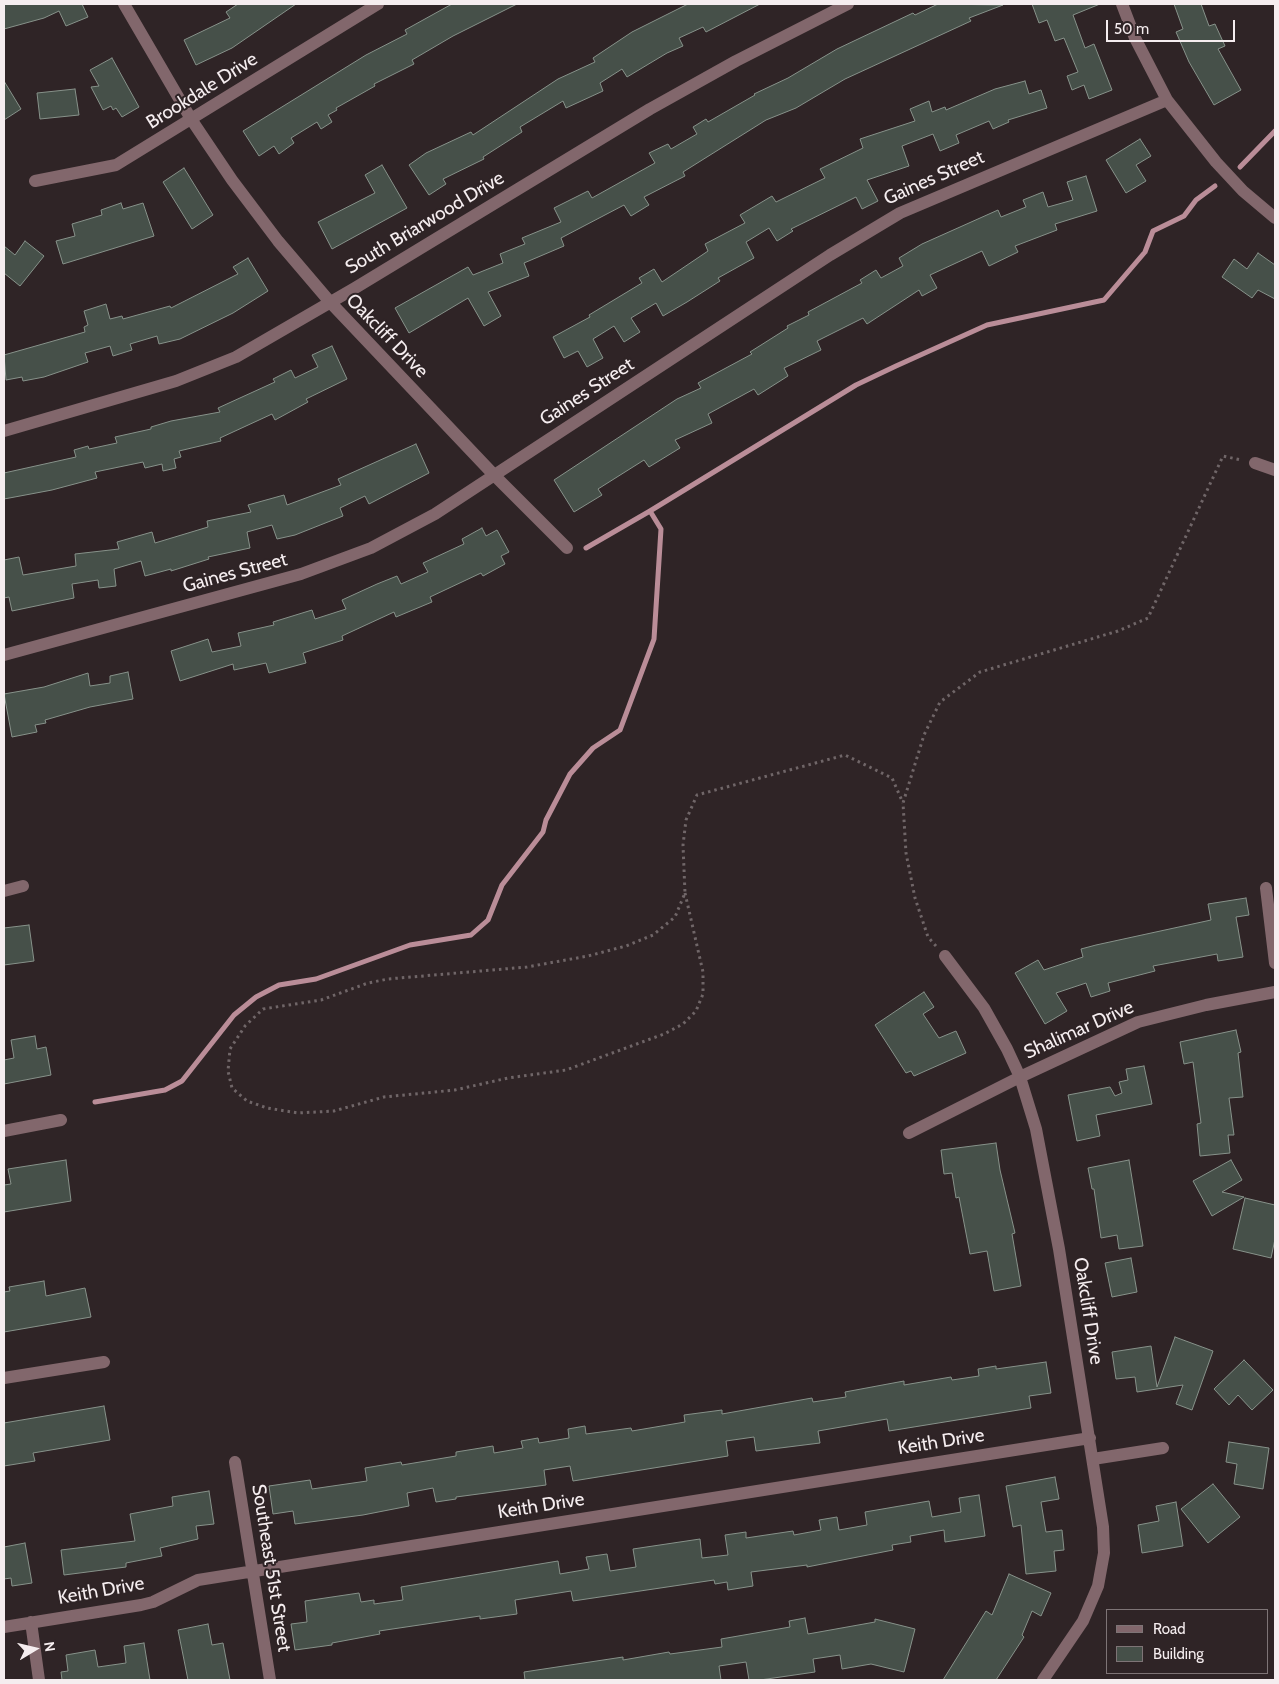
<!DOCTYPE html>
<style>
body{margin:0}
#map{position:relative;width:1279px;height:1684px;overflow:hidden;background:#2f2426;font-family:Cabin,sans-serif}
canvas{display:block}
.frame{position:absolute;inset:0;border:5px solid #f5edef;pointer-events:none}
.legend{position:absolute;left:1106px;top:1609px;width:162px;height:65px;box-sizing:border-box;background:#2f2426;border:1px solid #7e7476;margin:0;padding:6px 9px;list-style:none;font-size:15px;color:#f5edef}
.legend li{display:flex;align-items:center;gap:10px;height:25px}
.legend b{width:25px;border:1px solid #7e7476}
.north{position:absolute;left:10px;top:1624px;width:50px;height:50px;-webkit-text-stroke:4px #2f2426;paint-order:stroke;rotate:81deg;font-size:14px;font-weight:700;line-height:20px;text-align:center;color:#f5edef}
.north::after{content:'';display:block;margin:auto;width:18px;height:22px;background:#f5edef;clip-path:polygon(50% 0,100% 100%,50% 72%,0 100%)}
.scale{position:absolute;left:1106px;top:20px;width:129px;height:22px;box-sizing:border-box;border:2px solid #f5edef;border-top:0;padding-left:6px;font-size:15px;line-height:18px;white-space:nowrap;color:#f5edef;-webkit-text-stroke:4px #2f2426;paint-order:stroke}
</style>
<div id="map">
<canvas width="1279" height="1684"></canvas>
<div class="frame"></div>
<ul class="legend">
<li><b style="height:6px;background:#82676c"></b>Road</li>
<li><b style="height:14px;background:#465049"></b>Building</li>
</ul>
<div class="north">N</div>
<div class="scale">50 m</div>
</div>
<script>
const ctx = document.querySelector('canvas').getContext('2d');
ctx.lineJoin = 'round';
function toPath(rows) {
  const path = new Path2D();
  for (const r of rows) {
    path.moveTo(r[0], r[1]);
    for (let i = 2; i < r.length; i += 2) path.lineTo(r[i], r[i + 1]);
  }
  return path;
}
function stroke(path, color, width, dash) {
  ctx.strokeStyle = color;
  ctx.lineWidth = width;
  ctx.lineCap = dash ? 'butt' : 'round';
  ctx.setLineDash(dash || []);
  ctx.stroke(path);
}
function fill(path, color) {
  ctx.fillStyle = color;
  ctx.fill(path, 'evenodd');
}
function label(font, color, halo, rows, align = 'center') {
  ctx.font = font + ' Cabin,sans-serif';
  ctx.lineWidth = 4;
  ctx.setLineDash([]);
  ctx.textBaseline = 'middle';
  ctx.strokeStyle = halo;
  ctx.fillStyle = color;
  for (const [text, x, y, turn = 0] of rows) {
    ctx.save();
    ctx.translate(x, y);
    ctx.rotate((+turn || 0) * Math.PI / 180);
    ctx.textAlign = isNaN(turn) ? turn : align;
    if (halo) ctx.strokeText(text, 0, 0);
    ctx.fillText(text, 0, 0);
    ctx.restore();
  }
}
stroke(toPath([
 [1240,167,1275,131],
 [586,548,650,511],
 [95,1102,165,1090,182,1081,234,1015,256,997,279,985,316,979,410,945,471,935,488,920,502,885,543,832,546,820,570,774,593,748,620,730,654,639,661,529,650,511,856,385,896,366,987,325,1104,300,1145,252,1153,231,1184,216,1196,200,1215,186]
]), '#ba8d98', 5);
const building = toPath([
 [4,4,82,4,88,17,66,26,59,11,44,18,4,29,4,4],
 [238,4,296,4,232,48,196,65,184,40,230,18,226,12,238,4],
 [452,4,517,4,453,36,412,60,414,64,374,84,375,86,336,108,337,110,328,115,332,122,321,129,317,122,291,138,294,143,279,154,274,146,259,156,243,131,366,55,407,34,405,30,452,4],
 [688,4,760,4,706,32,703,27,679,38,683,46,667,53,627,77,622,69,600,83,603,91,566,108,563,101,520,127,522,132,483,157,484,159,443,179,446,184,429,195,409,165,426,153,471,132,473,135,558,79,595,62,593,58,632,32,688,4],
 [938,4,1003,5,969,18,971,21,845,79,796,108,766,120,683,172,685,176,644,197,649,205,631,216,624,205,561,238,564,246,524,263,529,276,488,292,501,316,484,326,468,298,409,333,395,308,468,267,473,275,503,263,500,254,525,244,522,238,561,222,554,208,588,191,592,198,655,163,649,153,668,144,671,149,697,134,693,127,706,119,708,122,755,95,754,94,788,78,837,49,913,13,915,15,938,4],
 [1032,4,1100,4,1073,15,1085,48,1094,44,1112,90,1089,99,1084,85,1072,90,1067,76,1078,72,1064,38,1055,41,1047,20,1039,23,1032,4],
 [1174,4,1201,4,1209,26,1215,24,1225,46,1218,49,1241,90,1214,105,1189,62,1176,32,1183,29,1174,4],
 [112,58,139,107,122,117,116,108,113,110,111,106,103,110,91,87,99,86,90,70,112,58],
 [4,81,21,109,4,120,4,81],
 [1025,81,1029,94,1041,90,1047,108,1008,120,1009,122,993,129,989,121,956,135,959,143,940,151,933,134,902,146,909,166,867,180,878,201,862,209,856,197,791,229,793,231,777,241,769,228,746,242,754,258,718,278,720,281,687,302,663,316,656,303,631,318,640,332,624,342,614,326,593,339,603,358,587,367,578,351,564,358,553,337,590,317,589,315,642,283,639,278,654,269,662,282,708,251,705,244,745,223,740,215,772,196,776,202,825,178,820,169,863,148,860,139,915,121,910,109,929,101,932,112,945,107,946,110,995,89,1025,81],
 [75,89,79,115,40,119,37,93,75,89],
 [1140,139,1151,156,1136,165,1146,181,1126,193,1106,160,1140,139],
 [382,165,407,208,332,249,318,222,375,193,365,175,382,165],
 [184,168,213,215,192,229,163,182,184,168],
 [1086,176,1097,211,1055,224,1057,230,1015,246,1018,252,989,266,982,251,930,275,937,288,922,296,919,290,867,324,863,318,817,341,821,350,784,368,788,376,758,395,754,389,708,414,712,423,675,440,680,448,649,467,644,460,598,489,602,495,574,512,554,480,677,399,701,388,698,383,752,354,750,352,788,328,787,326,809,315,808,312,862,283,860,280,876,270,881,278,903,266,899,258,922,244,998,210,1001,217,1026,207,1023,200,1043,192,1048,207,1073,200,1067,182,1086,176],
 [121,203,123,209,143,203,154,236,63,264,56,241,75,236,72,224,102,215,101,210,121,203],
 [25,241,44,256,20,286,4,273,4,246,15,255,25,241],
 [1258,253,1275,265,1275,299,1258,290,1252,298,1222,277,1234,259,1247,269,1258,253],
 [248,258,268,291,233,313,180,339,159,344,157,336,130,344,132,350,113,356,110,346,85,353,88,362,44,377,23,381,22,377,6,380,4,355,85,332,84,327,88,325,84,311,106,304,110,319,122,316,123,319,170,306,171,308,238,274,233,267,248,258],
 [332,346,347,379,306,399,308,402,275,420,272,414,220,438,221,441,179,451,181,457,174,459,176,468,163,471,162,464,145,468,143,462,95,472,97,478,52,490,4,499,4,473,76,457,74,450,88,446,89,449,117,443,115,437,151,429,151,427,171,421,220,412,218,408,275,382,273,379,291,370,295,378,318,367,312,355,332,346],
 [416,444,429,473,369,504,365,496,340,508,343,516,295,535,277,539,272,525,247,532,250,548,208,557,209,559,171,571,171,569,145,576,141,561,114,569,116,586,99,588,98,580,72,584,74,598,12,611,9,597,4,598,4,560,19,557,23,575,76,566,75,554,119,549,117,542,152,532,155,543,208,527,207,521,251,512,248,505,284,495,287,505,341,485,338,479,416,444],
 [482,528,486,536,497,530,509,552,501,556,505,564,483,576,481,573,430,597,432,602,396,617,394,612,342,636,343,640,303,653,306,663,269,673,266,663,234,670,233,664,180,681,171,651,208,639,212,652,241,646,238,633,274,625,273,622,312,610,315,619,346,609,342,600,377,584,397,576,401,584,428,572,423,563,464,544,462,539,482,528],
 [128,672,133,699,90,707,45,720,46,723,35,725,37,732,12,737,4,694,44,687,88,673,90,686,110,683,110,676,128,672],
 [1246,898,1249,915,1236,917,1243,957,1218,961,1217,954,1153,966,1155,971,1108,983,1110,991,1091,997,1086,983,1056,993,1067,1011,1045,1024,1015,973,1038,960,1044,970,1083,957,1081,949,1096,945,1211,920,1208,904,1246,898],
 [29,925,34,961,4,965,4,928,29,925],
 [924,992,934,1007,923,1014,939,1038,956,1031,966,1053,914,1076,911,1071,906,1073,875,1025,924,992],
 [1236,1030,1241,1052,1238,1053,1243,1097,1229,1098,1234,1135,1228,1135,1230,1153,1200,1156,1197,1124,1201,1123,1193,1062,1184,1064,1180,1042,1236,1030],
 [35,1036,37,1049,46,1047,51,1075,4,1084,4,1060,14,1058,11,1040,35,1036],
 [1144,1066,1152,1104,1096,1115,1100,1136,1077,1141,1068,1095,1110,1087,1115,1096,1122,1093,1119,1082,1128,1080,1126,1069,1144,1066],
 [996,1143,1000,1170,1015,1233,1012,1234,1021,1286,994,1291,987,1251,970,1254,959,1197,956,1198,952,1173,944,1174,941,1150,996,1143],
 [66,1160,71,1201,4,1212,4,1185,11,1184,8,1169,66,1160],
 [1129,1160,1143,1246,1119,1249,1117,1235,1101,1238,1094,1189,1092,1189,1088,1168,1129,1160],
 [1231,1160,1242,1180,1222,1192,1244,1197,1212,1216,1193,1181,1231,1160],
 [1245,1198,1275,1205,1275,1239,1271,1258,1233,1249,1245,1198],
 [1131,1258,1137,1292,1112,1297,1105,1263,1131,1258],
 [44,1281,46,1296,85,1288,91,1317,4,1332,4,1292,10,1291,9,1287,44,1281],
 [1175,1337,1213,1351,1192,1410,1176,1404,1183,1385,1137,1392,1135,1377,1116,1379,1112,1352,1151,1346,1157,1387,1175,1337],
 [1244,1360,1273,1390,1252,1410,1238,1395,1229,1405,1214,1389,1244,1360],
 [1046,1362,1051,1393,1029,1396,1031,1408,889,1431,887,1419,818,1431,820,1443,756,1451,754,1437,726,1441,728,1456,573,1481,570,1466,544,1470,546,1485,456,1497,456,1499,436,1502,433,1488,407,1493,409,1506,363,1515,295,1524,293,1511,273,1514,269,1486,310,1480,312,1489,367,1481,365,1468,401,1462,402,1465,456,1456,456,1452,493,1446,494,1453,523,1448,521,1441,538,1438,539,1443,569,1438,568,1429,585,1426,586,1434,631,1428,632,1431,685,1422,684,1415,722,1410,722,1414,812,1398,813,1402,846,1397,845,1392,904,1381,904,1385,951,1377,952,1380,979,1376,978,1369,996,1366,996,1369,1046,1362],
 [104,1406,110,1440,33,1453,35,1461,4,1466,4,1423,104,1406],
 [1229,1442,1269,1448,1263,1489,1234,1484,1237,1464,1226,1462,1229,1442],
 [1055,1477,1059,1499,1041,1502,1046,1532,1062,1530,1064,1550,1054,1551,1056,1571,1026,1574,1021,1525,1013,1527,1006,1486,1055,1477],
 [1213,1484,1240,1517,1208,1543,1181,1509,1213,1484],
 [209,1491,214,1524,196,1526,198,1539,160,1548,162,1556,126,1563,126,1567,64,1575,61,1550,135,1541,130,1514,173,1506,172,1497,209,1491],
 [979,1495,985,1536,945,1542,944,1530,910,1536,911,1542,892,1545,893,1550,807,1567,807,1565,751,1572,753,1586,728,1590,727,1582,715,1584,714,1580,573,1601,571,1591,515,1600,517,1614,480,1619,480,1616,379,1631,380,1634,332,1643,332,1645,295,1650,291,1624,307,1622,305,1601,359,1593,361,1602,374,1600,374,1604,403,1600,401,1587,558,1561,560,1574,589,1569,586,1557,607,1554,610,1571,636,1567,633,1549,700,1539,702,1558,728,1555,725,1535,746,1532,746,1538,793,1531,794,1535,821,1530,819,1520,837,1517,839,1530,867,1525,865,1512,929,1501,932,1517,961,1512,959,1498,979,1495],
 [1176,1502,1183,1546,1142,1553,1138,1525,1159,1521,1156,1506,1176,1502],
 [25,1543,32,1583,12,1586,11,1578,4,1579,4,1547,25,1543],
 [1009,1574,1051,1593,1041,1616,1032,1611,1022,1635,1024,1637,996,1680,943,1680,986,1611,992,1615,1009,1574],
 [805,1618,808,1634,875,1622,875,1619,915,1629,904,1672,871,1664,842,1669,840,1655,813,1659,815,1672,760,1680,749,1680,746,1662,719,1666,721,1680,525,1680,524,1672,623,1657,623,1660,669,1652,670,1654,722,1647,721,1639,790,1627,789,1621,805,1618],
 [208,1624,212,1645,223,1643,230,1680,188,1680,178,1630,208,1624],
 [144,1643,150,1680,62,1680,61,1672,68,1671,66,1655,95,1650,98,1667,126,1663,124,1646,144,1643]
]);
fill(building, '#465049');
stroke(building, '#87928a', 1);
stroke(toPath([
 [685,893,703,972,703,994,696,1011,683,1024,664,1034,566,1070,508,1078,455,1090,384,1097,334,1111,298,1113,267,1108,247,1101,232,1088,228,1071,230,1049,245,1026,263,1009,321,1000,368,983,388,979,527,967,588,956,626,946,653,935,675,917,685,893,683,845,686,820,697,795,845,755,892,778,903,803],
 [936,946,928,937,915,898,906,853,903,803,924,735,940,702,980,672,1118,631,1148,618,1223,456,1241,460]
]), '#706668', 3, [2.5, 4]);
stroke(toPath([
 [124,4,191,119,232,180,278,241,330,302,494,475,567,548],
 [1122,4,1135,38,1167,100,1216,162,1243,191,1275,218],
 [35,181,116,165,378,4],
 [4,431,176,381,236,357,355,288,650,109,736,61,848,4],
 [1255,463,1275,470],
 [4,655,301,574,371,548,435,514,830,255,900,213,1167,100],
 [1266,888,1275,963],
 [4,891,23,886],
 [945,956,984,1008,1007,1049,1020,1077,1036,1129,1059,1249,1103,1527,1104,1553,1098,1586,1083,1621,1043,1680],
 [4,1131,61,1120],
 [909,1133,1020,1077,1138,1022,1206,1005,1275,992],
 [4,1378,104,1362],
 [1093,1459,1163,1448],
 [235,1462,270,1680],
 [31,1622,39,1680],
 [4,1627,141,1605,153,1602,198,1580,1090,1438]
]), '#82676c', 12);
label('19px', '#f5edef', '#2f2426', [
 ["Brookdale Drive",202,91,-32],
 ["Gaines Street",934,178,-24],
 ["South Briarwood Drive",425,223,-31],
 ["Oakcliff Drive",387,336,46],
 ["Gaines Street",587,392,-33],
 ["Gaines Street",235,573,-15],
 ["Shalimar Drive",1079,1030,-24],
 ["Oakcliff Drive",1088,1311,81],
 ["Keith Drive",941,1442,-9],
 ["Keith Drive",541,1506,-9],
 ["Southeast 51st Street",271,1568,81],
 ["Keith Drive",101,1591,-10]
]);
</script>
